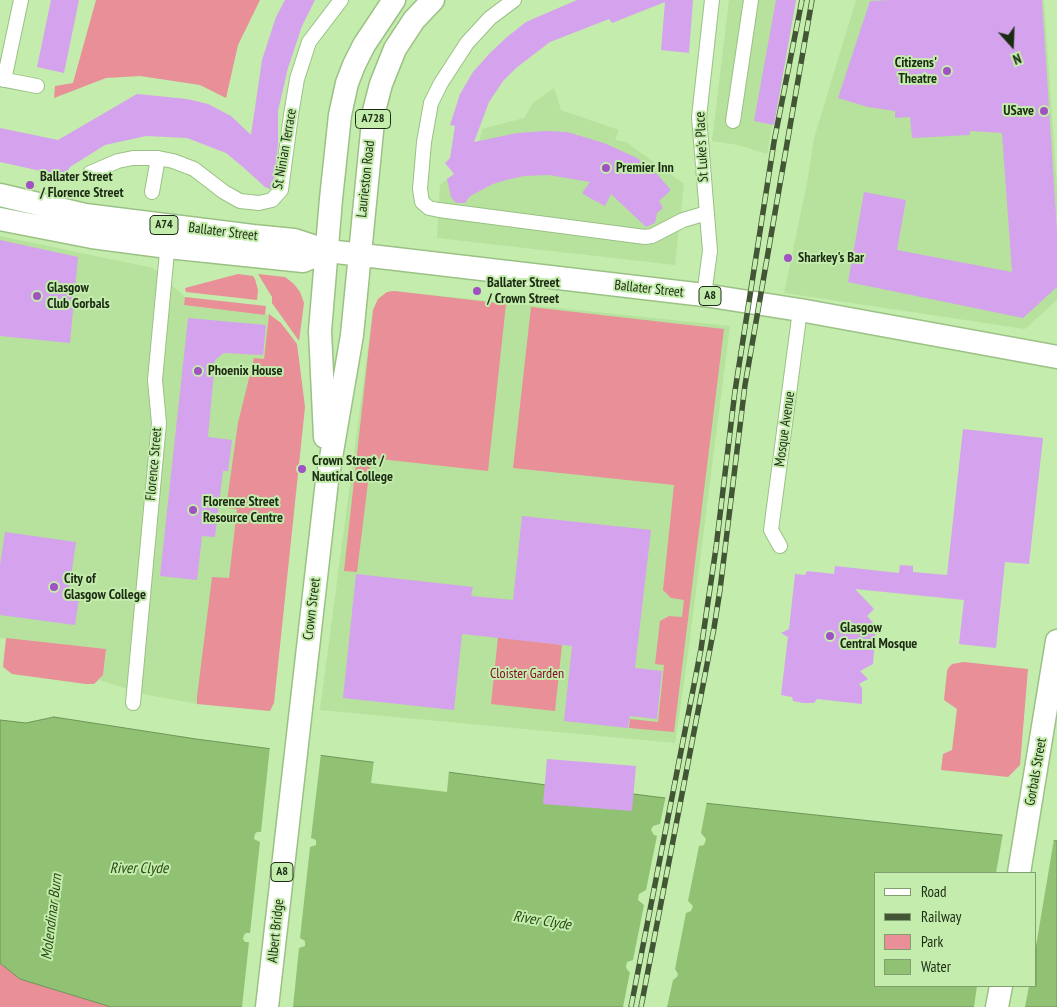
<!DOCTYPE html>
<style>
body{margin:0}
#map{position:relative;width:1057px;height:1007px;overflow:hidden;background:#c4ecad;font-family:"PT Sans Narrow",sans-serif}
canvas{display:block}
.legend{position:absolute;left:874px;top:872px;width:162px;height:115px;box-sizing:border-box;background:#c4ecad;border:1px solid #819f6f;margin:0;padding:6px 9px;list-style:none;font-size:15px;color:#1c2b13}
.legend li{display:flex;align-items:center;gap:10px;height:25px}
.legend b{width:25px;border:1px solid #819f6f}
.north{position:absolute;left:987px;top:20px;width:50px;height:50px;-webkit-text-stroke:4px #c4ecad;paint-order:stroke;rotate:160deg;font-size:14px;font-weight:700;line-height:20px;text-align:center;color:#1c2b13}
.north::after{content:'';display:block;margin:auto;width:18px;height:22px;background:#1c2b13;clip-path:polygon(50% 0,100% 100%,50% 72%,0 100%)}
</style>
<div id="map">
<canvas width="1057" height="1007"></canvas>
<ul class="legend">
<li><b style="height:6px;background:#fff"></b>Road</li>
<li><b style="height:6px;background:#425636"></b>Railway</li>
<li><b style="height:14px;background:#e88f97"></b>Park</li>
<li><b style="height:14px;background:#91c274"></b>Water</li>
</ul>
<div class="north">N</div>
</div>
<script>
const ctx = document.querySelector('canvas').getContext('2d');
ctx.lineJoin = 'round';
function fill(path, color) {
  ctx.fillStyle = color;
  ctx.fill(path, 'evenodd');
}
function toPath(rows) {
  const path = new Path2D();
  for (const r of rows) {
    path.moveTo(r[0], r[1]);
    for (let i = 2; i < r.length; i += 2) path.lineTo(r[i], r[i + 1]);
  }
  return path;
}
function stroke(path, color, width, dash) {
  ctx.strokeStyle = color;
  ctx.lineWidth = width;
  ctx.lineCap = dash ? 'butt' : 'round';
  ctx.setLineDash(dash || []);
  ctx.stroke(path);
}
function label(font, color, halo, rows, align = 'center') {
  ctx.font = font + ' "PT Sans Narrow",sans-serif';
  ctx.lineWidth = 4;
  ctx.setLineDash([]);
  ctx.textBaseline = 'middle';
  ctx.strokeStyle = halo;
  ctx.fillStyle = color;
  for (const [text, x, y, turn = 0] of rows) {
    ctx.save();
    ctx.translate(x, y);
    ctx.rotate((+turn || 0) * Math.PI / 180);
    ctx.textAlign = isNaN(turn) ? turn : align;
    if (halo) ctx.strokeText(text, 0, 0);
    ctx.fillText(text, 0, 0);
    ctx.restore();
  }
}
fill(toPath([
 [729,0,795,0,767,154,738,145,712,141],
 [856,0,1044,0,1057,188,1057,300,1025,329,784,293,807,183,814,138],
 [554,88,561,110,619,130,615,140,626,142,684,184,675,265,437,238,440,185,454,174,475,162,482,129,524,118,533,103],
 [0,236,153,268,185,297,184,305,265,315,269,314,264,360,226,508,237,509,229,579,212,578,197,704,143,694,99,680,103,675,106,649,0,638],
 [394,291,730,326,686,669,675,743,320,710,373,310,378,299,387,292]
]), '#b6e29d');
fill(toPath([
 [96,0,260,0,238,45,226,98,200,85,140,76,106,78,54,98,55,86,73,83],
 [238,274,253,276,255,279,258,290,257,300,186,292,185,288],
 [258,274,285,277,294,284,300,292,304,303,299,341,272,303,272,297],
 [394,291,506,304,488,471,371,458,357,572,344,571,373,310,378,299,387,292],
 [185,297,266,306,265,315,184,305],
 [531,307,724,329,674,732,629,728,630,719,658,722,664,665,655,664,660,621,669,616,682,617,684,600,671,598,663,590,674,485,513,468],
 [269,314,281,323,297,344,305,407,274,703,270,711,197,704,197,697,212,577,229,578,237,509,226,508,238,423,254,358,264,359],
 [498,637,562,645,555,711,491,704],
 [6,638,106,649,103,675,94,684,86,684,12,674,3,667],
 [964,662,1028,669,1020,765,1008,777,941,770,943,754,952,750,957,709,944,700,947,671,949,667,952,664],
 [0,963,20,979,111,1007,0,1007]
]), '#e88f97');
const water = toPath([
 [54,717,196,739,554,786,610,791,704,803,1057,841,1057,1007,111,1007,20,979,0,963,0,720,26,723,54,717],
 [876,873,1036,873,1036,986,876,986,876,873]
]);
fill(water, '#91c274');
stroke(water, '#6e9557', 1);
fill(toPath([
 [270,746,321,753,311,838,316,840,316,845,310,847,300,938,305,941,305,946,299,948,293,1007,242,1007,249,942,245,942,243,939,244,935,246,933,250,933,260,842,254,839,255,834,257,832,261,832],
 [374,760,449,770,447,792,371,783],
 [666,795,707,801,701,833,706,839,704,845,699,846,688,901,693,906,691,911,686,913,675,969,678,974,677,977,673,980,667,1007,623,1007,630,972,628,971,626,967,627,962,633,960,644,905,638,900,639,894,646,890,657,836,654,835,651,830,653,826,660,824],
 [1003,833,1054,839,1036,946,1036,873,996,873],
 [977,986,1029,986,1025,1007,974,1007]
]), '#c4ecad');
fill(toPath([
 [51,0,79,0,64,73,37,67],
 [285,0,315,0,302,26,288,68,278,111,278,144,273,186,270,189,265,187,243,167,226,153,187,138,146,136,105,145,70,167,65,175,59,175,0,162,0,128,58,140,137,94,187,99,208,104,231,116,251,135,262,60,276,17],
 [577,0,693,0,689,53,661,50,665,2,612,23,609,19,550,42,516,68,503,81,489,102,474,142,517,133,546,131,567,132,604,143,637,158,657,174,670,189,670,191,659,201,663,208,657,213,655,223,646,227,611,194,605,206,588,197,582,193,590,182,549,175,524,176,506,180,493,184,470,196,465,203,456,203,451,197,447,179,454,174,445,163,450,158,455,126,450,125,460,94,473,72,490,53,507,37,526,22],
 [776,0,796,0,774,125,754,121],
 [889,0,1042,0,1057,230,1057,287,1023,318,848,282,864,192,906,200,897,250,1012,272,1002,133,970,131,970,135,912,138,910,117,895,118,895,111,868,107,838,98,870,1],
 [0,240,78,257,70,343,0,336],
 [188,318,266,325,263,355,224,353,215,360,208,437,232,440,228,471,223,471,215,537,202,536,197,580,160,576],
 [963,429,1043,438,1029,564,1005,562,996,648,959,644,964,600,855,589,874,609,867,616,876,626,873,664,860,671,868,679,859,684,862,688,862,704,817,699,814,703,803,703,793,701,792,697,781,695,788,637,781,633,789,629,795,574,805,575,807,571,834,574,835,566,899,573,900,565,913,566,913,572,947,575],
 [522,516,651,530,635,668,662,671,657,719,630,716,628,728,564,721,572,646,462,634,454,710,343,698,356,574,473,587,471,596,513,600],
 [5,532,76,542,69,590,80,592,75,625,0,615,0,565],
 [547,759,636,766,632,811,543,804]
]), '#d5a2ed');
const street = toPath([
 [514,0,490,18,467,43,441,83,431,103,424,142,420,189,422,202,429,208,439,210,645,237,652,236,683,220,707,213],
 [0,79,37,86],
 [4,80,21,0],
 [733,121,751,0],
 [90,173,118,161,133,158,158,158,173,161,194,169,224,192,240,201,259,203,272,200,281,190,291,115,297,79,309,42,341,0],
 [152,192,158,158],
 [704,295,710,251,699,117,712,0],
 [780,546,771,530,800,310],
 [133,703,159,423,155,380,168,241]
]);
const primary = toPath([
 [0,195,85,215,253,236,294,240,328,251,704,295,800,310,1057,357],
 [0,219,92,237,168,247,303,261,328,251],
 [325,437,320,331,331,199,340,115,347,83,354,65,364,45,394,0],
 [1019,873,1057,641],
 [267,1007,327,481,352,335,374,111,381,84,395,49,414,20,433,0],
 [997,1007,1001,986]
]);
stroke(street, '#9bc185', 16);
stroke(primary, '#9bc185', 25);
stroke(street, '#fff', 14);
stroke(primary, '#fff', 22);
const rail = toPath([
 [631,1007,701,649,716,548,735,391,774,142,802,0],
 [641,1007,714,628,720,590,745,385,812,0]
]);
stroke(rail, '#425636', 5.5);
stroke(rail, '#c4ecad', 4, [11]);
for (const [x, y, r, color] of [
 [947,71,5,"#a051c2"],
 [1044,111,5,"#a051c2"],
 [606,168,5,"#a051c2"],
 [30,185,5,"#a051c2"],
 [788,258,5,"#a051c2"],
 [477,291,5,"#a051c2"],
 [37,296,5,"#a051c2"],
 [198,371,5,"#a051c2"],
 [302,469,5,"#a051c2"],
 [193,510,5,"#a051c2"],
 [54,587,5,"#a051c2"],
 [830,636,5,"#a051c2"]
]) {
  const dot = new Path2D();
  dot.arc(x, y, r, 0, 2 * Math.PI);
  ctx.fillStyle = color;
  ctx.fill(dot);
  stroke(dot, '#c4ecad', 2);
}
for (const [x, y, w] of [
 [373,119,35],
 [164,225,28],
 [710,296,22],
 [282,872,22]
]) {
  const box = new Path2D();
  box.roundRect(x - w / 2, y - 9.5, w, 19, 4);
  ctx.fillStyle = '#c4ecad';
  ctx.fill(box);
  stroke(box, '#1c2b13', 1);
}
label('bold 12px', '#1c2b13', null, [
 ["A728",373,119],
 ["A74",164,225],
 ["A8",710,296],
 ["A8",282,872]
]);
label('bold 14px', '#1c2b13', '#c4ecad', [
 ["Citizens'",937,63,"right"],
 ["Theatre",937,79,"right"],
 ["USave",1034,111,"right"],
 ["Premier Inn",616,168],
 ["Ballater Street",40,177],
 ["/ Florence Street",40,193],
 ["Sharkey's Bar",798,258],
 ["Ballater Street",487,283],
 ["/ Crown Street",487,299],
 ["Glasgow",47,288],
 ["Club Gorbals",47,304],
 ["Phoenix House",208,371],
 ["Crown Street /",312,461],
 ["Nautical College",312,477],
 ["Florence Street",203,502],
 ["Resource Centre",203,518],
 ["City of",64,579],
 ["Glasgow College",64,595],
 ["Glasgow",840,628],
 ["Central Mosque",840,644]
], 'left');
label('14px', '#1c2b13', '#c4ecad', [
 ["St Luke's Place",702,147,-93],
 ["St Ninian Terrace",285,149,-80],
 ["Laurieston Road",366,179,-84],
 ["Ballater Street",223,232,7],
 ["Ballater Street",649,289,6],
 ["Mosque Avenue",785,429,-82],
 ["Florence Street",154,464,-85],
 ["Crown Street",312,609,-83],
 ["Gorbals Street",1036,772,-80],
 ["Albert Bridge",276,931,-84]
]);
label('14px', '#830d2c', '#c4ecad', [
 ["Cloister Garden",527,674]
]);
label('italic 15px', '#294812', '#c4ecad', [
 ["River Clyde",139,869],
 ["Molendinar Burn",52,917,-83],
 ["River Clyde",542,921,9]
]);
</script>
